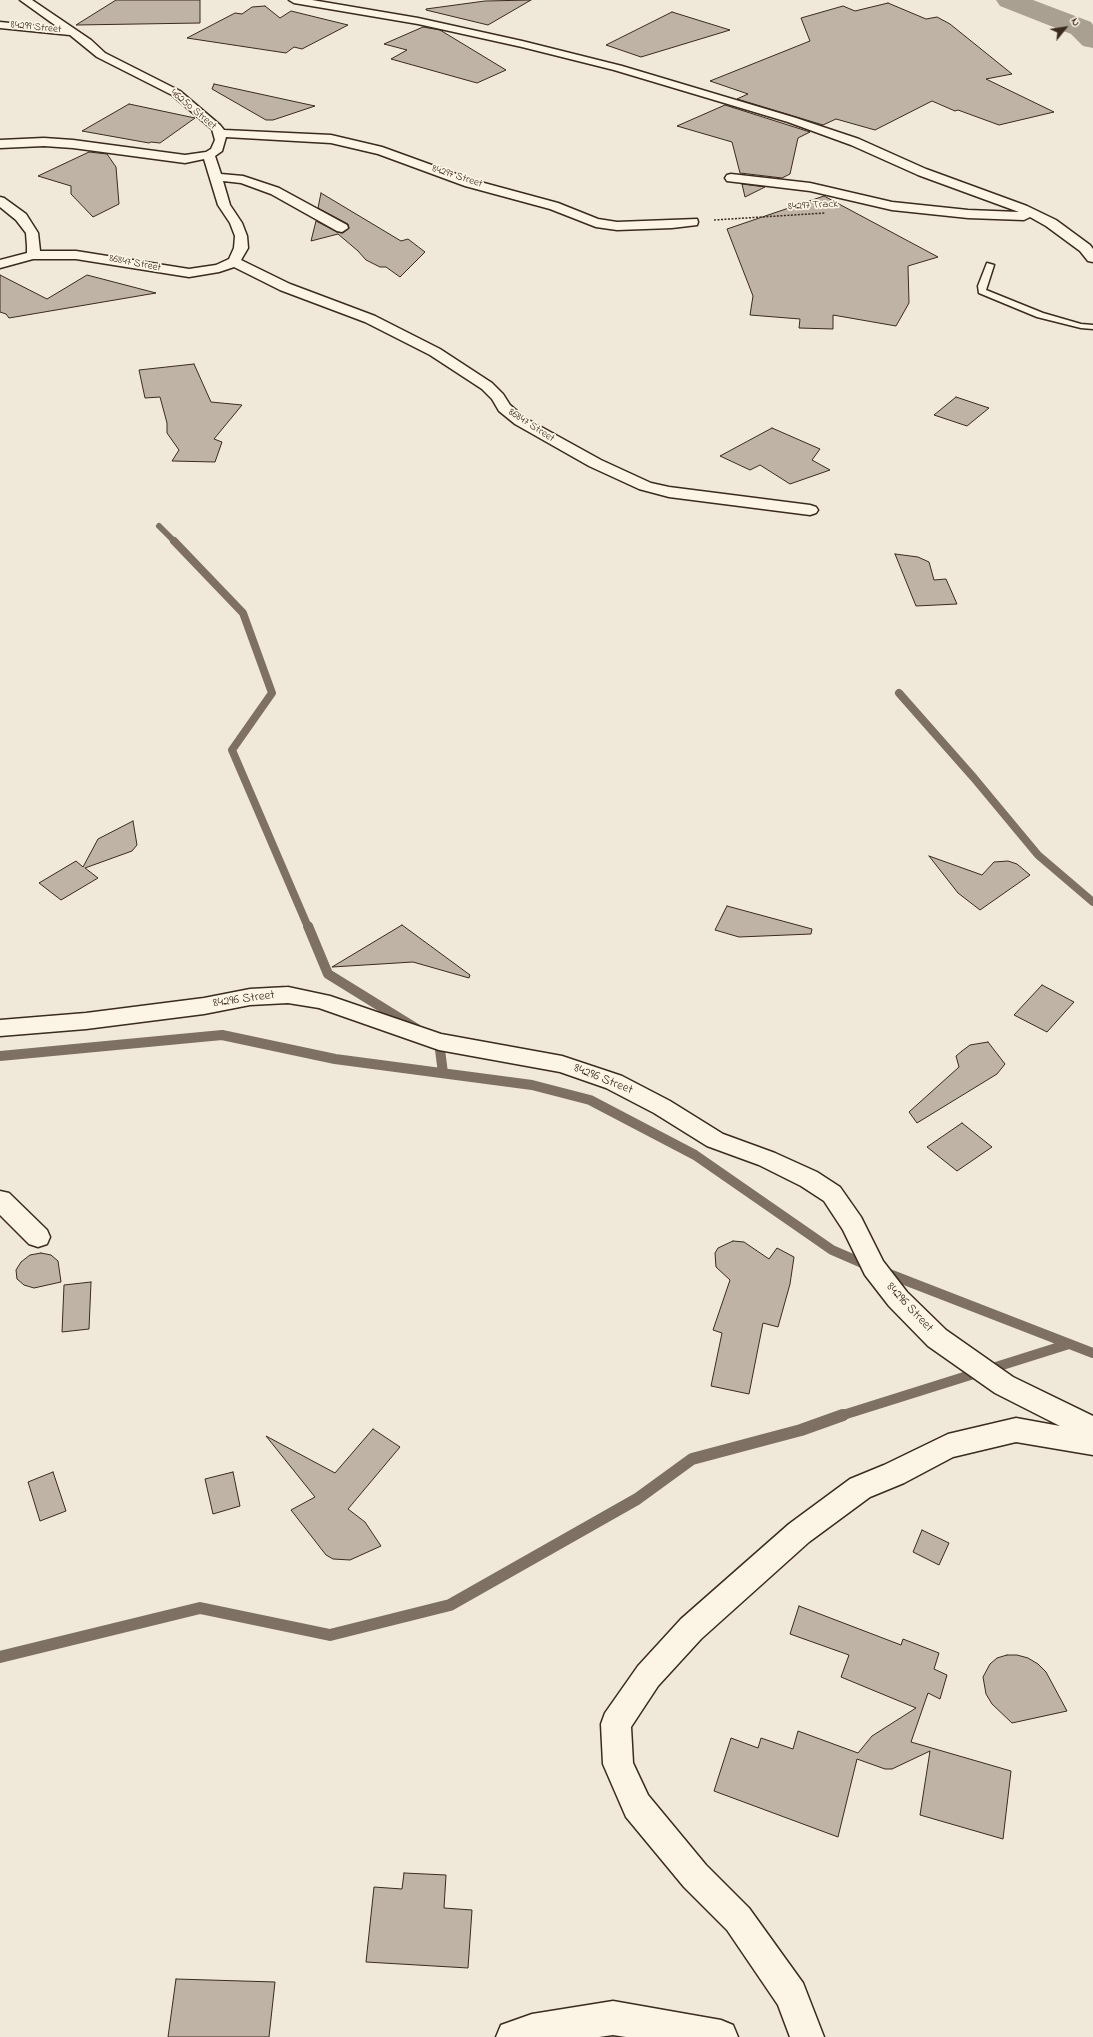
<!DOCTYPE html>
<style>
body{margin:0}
#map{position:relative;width:1093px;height:2037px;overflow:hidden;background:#f0e9d9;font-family:"Indie Flower",sans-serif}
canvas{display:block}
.north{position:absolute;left:1045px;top:8px;width:40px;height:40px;-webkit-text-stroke:3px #fcf5e5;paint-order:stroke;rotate:60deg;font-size:11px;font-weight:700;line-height:16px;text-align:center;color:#3b2a1e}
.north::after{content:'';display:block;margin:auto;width:14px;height:18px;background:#3b2a1e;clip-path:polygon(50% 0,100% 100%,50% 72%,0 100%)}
</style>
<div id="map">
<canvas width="1093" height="2037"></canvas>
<div class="north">N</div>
</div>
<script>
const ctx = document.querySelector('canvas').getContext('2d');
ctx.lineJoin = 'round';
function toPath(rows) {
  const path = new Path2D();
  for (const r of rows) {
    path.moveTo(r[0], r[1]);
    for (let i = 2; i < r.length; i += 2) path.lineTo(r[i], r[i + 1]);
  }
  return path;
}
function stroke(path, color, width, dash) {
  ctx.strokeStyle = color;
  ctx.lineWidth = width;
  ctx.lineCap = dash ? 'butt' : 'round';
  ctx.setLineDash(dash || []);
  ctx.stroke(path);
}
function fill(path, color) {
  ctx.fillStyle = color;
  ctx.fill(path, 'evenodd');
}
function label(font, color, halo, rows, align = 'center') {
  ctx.font = font + ' "Indie Flower",sans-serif';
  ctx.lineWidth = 3.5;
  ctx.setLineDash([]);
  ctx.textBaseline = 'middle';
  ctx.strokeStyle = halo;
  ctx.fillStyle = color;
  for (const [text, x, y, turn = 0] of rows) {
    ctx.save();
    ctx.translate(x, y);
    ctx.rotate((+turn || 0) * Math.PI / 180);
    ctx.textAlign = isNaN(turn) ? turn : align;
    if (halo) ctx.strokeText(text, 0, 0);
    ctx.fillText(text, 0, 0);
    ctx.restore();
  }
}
stroke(toPath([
 [159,526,175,542]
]), '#7e7163', 6);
stroke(toPath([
 [174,541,243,613,272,693,232,750,308,927],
 [899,693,974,778,1038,855,1093,902]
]), '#7e7163', 8);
stroke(toPath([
 [308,926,328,974,417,1029],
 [437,1041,439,1042,443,1073],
 [0,1056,222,1035,335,1059,532,1085,590,1100,695,1155,832,1250,869,1266],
 [884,1272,1093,1353],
 [840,1416,1069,1344]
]), '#7e7163', 10);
stroke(toPath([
 [0,1657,200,1608,330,1635,450,1605,637,1499,692,1459,801,1430,843,1415]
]), '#7e7163', 12);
fill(toPath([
 [996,0,1033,0,1091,22,1093,25,1093,48,1083,46,1071,34,1000,6,996,0]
]), '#aaa091');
const building = toPath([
 [116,0,200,0,200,23,76,25,116,0],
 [531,0,488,25,426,10,426,9,485,1,531,0],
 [888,3,926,19,937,17,950,24,1012,74,986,79,1054,112,999,125,958,110,955,111,932,101,875,130,836,119,823,125,737,99,748,94,710,81,810,41,801,18,843,6,855,11,888,3],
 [265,6,280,18,291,11,348,25,302,49,294,47,286,53,187,38,235,13,242,14,252,7,265,6],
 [672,12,730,30,641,57,606,45,672,12],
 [423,27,440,30,506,70,477,83,391,59,407,50,384,44,423,27],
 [214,84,315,106,273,120,266,120,212,89,214,84],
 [129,104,195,118,160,143,151,142,149,143,82,131,129,104],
 [725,105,810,132,798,138,790,174,782,178,740,173,732,142,677,126,725,105],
 [89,152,107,154,116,167,119,204,93,217,71,194,71,186,38,176,89,152],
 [742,184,765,187,745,197,742,184],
 [321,193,401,241,408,239,425,252,400,277,386,267,380,267,366,260,358,251,338,234,311,241,316,221,337,232,343,233,349,228,348,224,318,208,321,193],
 [824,196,938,257,908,266,909,303,896,326,833,315,833,329,799,328,800,319,750,315,753,296,727,229,824,196],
 [0,275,47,299,87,275,156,293,9,318,6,314,0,312,0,275],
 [194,364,211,402,242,405,214,439,222,442,215,462,172,461,179,450,167,433,167,423,160,397,145,398,139,370,194,364],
 [956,397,989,408,967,426,934,415,956,397],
 [772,428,820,449,812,460,830,470,790,484,760,465,750,470,720,456,772,428],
 [895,554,918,557,929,562,934,580,946,579,957,604,916,606,895,554],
 [133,821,137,845,132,851,85,868,98,878,61,900,39,883,76,861,83,867,98,839,133,821],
 [929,856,982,875,994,862,1008,861,1017,864,1030,875,980,910,958,893,929,856],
 [727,906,812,929,811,934,739,937,715,930,727,906],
 [402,925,470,975,469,978,413,962,332,967,402,925],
 [1042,985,1074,1002,1047,1032,1014,1015,1042,985],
 [988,1042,1005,1064,997,1074,917,1123,909,1112,959,1067,956,1056,962,1051,970,1045,988,1042],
 [962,1123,992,1147,957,1171,927,1147,962,1123],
 [733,1241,744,1242,769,1259,777,1248,794,1257,790,1284,778,1327,763,1323,749,1394,711,1386,722,1333,713,1330,730,1280,716,1267,715,1253,718,1248,733,1241],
 [41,1253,51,1255,58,1261,61,1282,34,1288,24,1285,17,1279,16,1270,21,1262,30,1255,41,1253],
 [91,1282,89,1329,62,1332,64,1285,91,1282],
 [373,1429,400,1447,348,1509,365,1522,381,1546,350,1560,333,1559,326,1555,291,1510,315,1497,266,1436,335,1473,373,1429],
 [53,1472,66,1511,40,1521,28,1482,53,1472],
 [233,1472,240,1506,213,1514,205,1479,233,1472],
 [922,1530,949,1543,939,1565,913,1552,922,1530],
 [799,1606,901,1645,903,1639,939,1653,934,1669,947,1675,940,1699,928,1693,911,1742,1011,1771,1003,1839,920,1815,930,1751,892,1769,885,1769,857,1759,838,1837,714,1791,731,1738,758,1748,761,1738,793,1749,798,1731,858,1753,872,1736,916,1708,841,1677,849,1655,790,1634,799,1606],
 [1007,1655,1017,1655,1028,1658,1038,1664,1046,1672,1067,1711,1012,1723,992,1704,986,1694,983,1677,990,1664,997,1658,1007,1655],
 [404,1873,446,1875,444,1908,472,1910,468,1968,366,1962,374,1887,402,1889,404,1873],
 [176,1979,275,1982,269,2037,168,2037,176,1979]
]);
fill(building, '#beb3a4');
stroke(building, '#3b2a1e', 1);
const lane = toPath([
 [987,263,994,265,986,290,1043,313,1081,324,1093,325,1093,329,1081,328,1037,317,979,293,978,286,987,263]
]);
const street = toPath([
 [20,0,32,0,91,40,105,53,180,91,220,125,224,130,331,135,382,147,473,180,558,203,598,219,617,222,697,219,698,222,697,225,672,228,617,230,596,227,550,209,465,186,378,154,331,143,226,137,222,151,215,156,221,174,243,176,279,188,347,225,348,228,342,232,337,231,271,194,241,183,223,181,230,205,242,223,247,236,248,248,241,260,290,284,375,316,440,349,492,383,503,394,510,405,525,418,601,460,651,483,669,487,810,505,816,507,818,510,816,513,810,515,669,497,639,489,589,466,515,424,499,411,492,399,482,389,430,355,365,322,280,290,234,267,219,272,189,277,76,259,33,259,0,268,0,260,27,253,27,246,26,233,16,220,0,207,0,197,4,198,26,214,38,233,40,251,76,251,189,269,216,265,229,259,234,248,235,236,230,223,218,205,204,159,185,163,73,148,44,146,0,148,0,140,44,138,73,140,185,155,206,152,211,149,215,140,212,129,172,95,97,57,70,35,0,28,0,22,59,28,20,0],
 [289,0,312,0,418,18,522,41,622,66,796,118,859,139,926,169,1027,206,1056,220,1090,245,1093,249,1093,262,1088,261,1080,251,1046,226,1030,217,1024,220,968,218,892,210,810,191,727,181,725,178,727,175,731,174,810,183,892,202,968,210,1019,212,918,175,851,145,788,122,614,70,522,47,418,24,294,3,289,0],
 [288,987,330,996,441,1034,562,1056,622,1076,670,1101,723,1134,775,1153,817,1172,840,1187,861,1217,883,1261,907,1292,946,1330,1013,1377,1093,1416,1093,1455,1016,1442,953,1457,904,1483,870,1497,809,1542,701,1639,658,1686,631,1727,633,1763,648,1795,706,1865,749,1908,803,1983,824,2037,790,2037,778,2005,727,1930,684,1887,626,1817,603,1764,601,1724,605,1713,638,1666,681,1619,789,1524,850,1479,884,1465,948,1434,1016,1418,1060,1426,995,1393,928,1346,889,1306,865,1275,843,1230,824,1201,801,1186,759,1165,707,1146,654,1113,606,1088,560,1072,439,1050,319,1008,288,1003,250,1005,204,1014,86,1029,0,1036,0,1020,86,1013,204,998,250,989,288,987],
 [0,1191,9,1193,47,1230,50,1237,47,1244,38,1247,29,1244,0,1215,0,1191],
 [613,2001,721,2020,733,2025,738,2037,626,2037,613,2035,599,2037,496,2037,501,2025,532,2014,613,2001]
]);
stroke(lane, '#3b2a1e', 3);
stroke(street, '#3b2a1e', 3);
stroke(toPath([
 [714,220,825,213]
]), '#3b2a1e', 1.5, [2, 1.5]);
fill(lane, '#fcf5e5');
fill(street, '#fcf5e5');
label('11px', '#3b2a1e', '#fcf5e5', [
 ["84299 Street",36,28,6],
 ["46250 Street",193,110,40],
 ["84297 Street",457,177,18],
 ["84297 Track",813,206,-3],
 ["86847 Street",135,264,11],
 ["86847 Street",531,426,33]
]);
label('13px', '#3b2a1e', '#fcf5e5', [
 ["84296 Street",244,1000,-8],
 ["84296 Street",603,1080,22],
 ["84296 Street",909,1308,47]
]);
</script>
